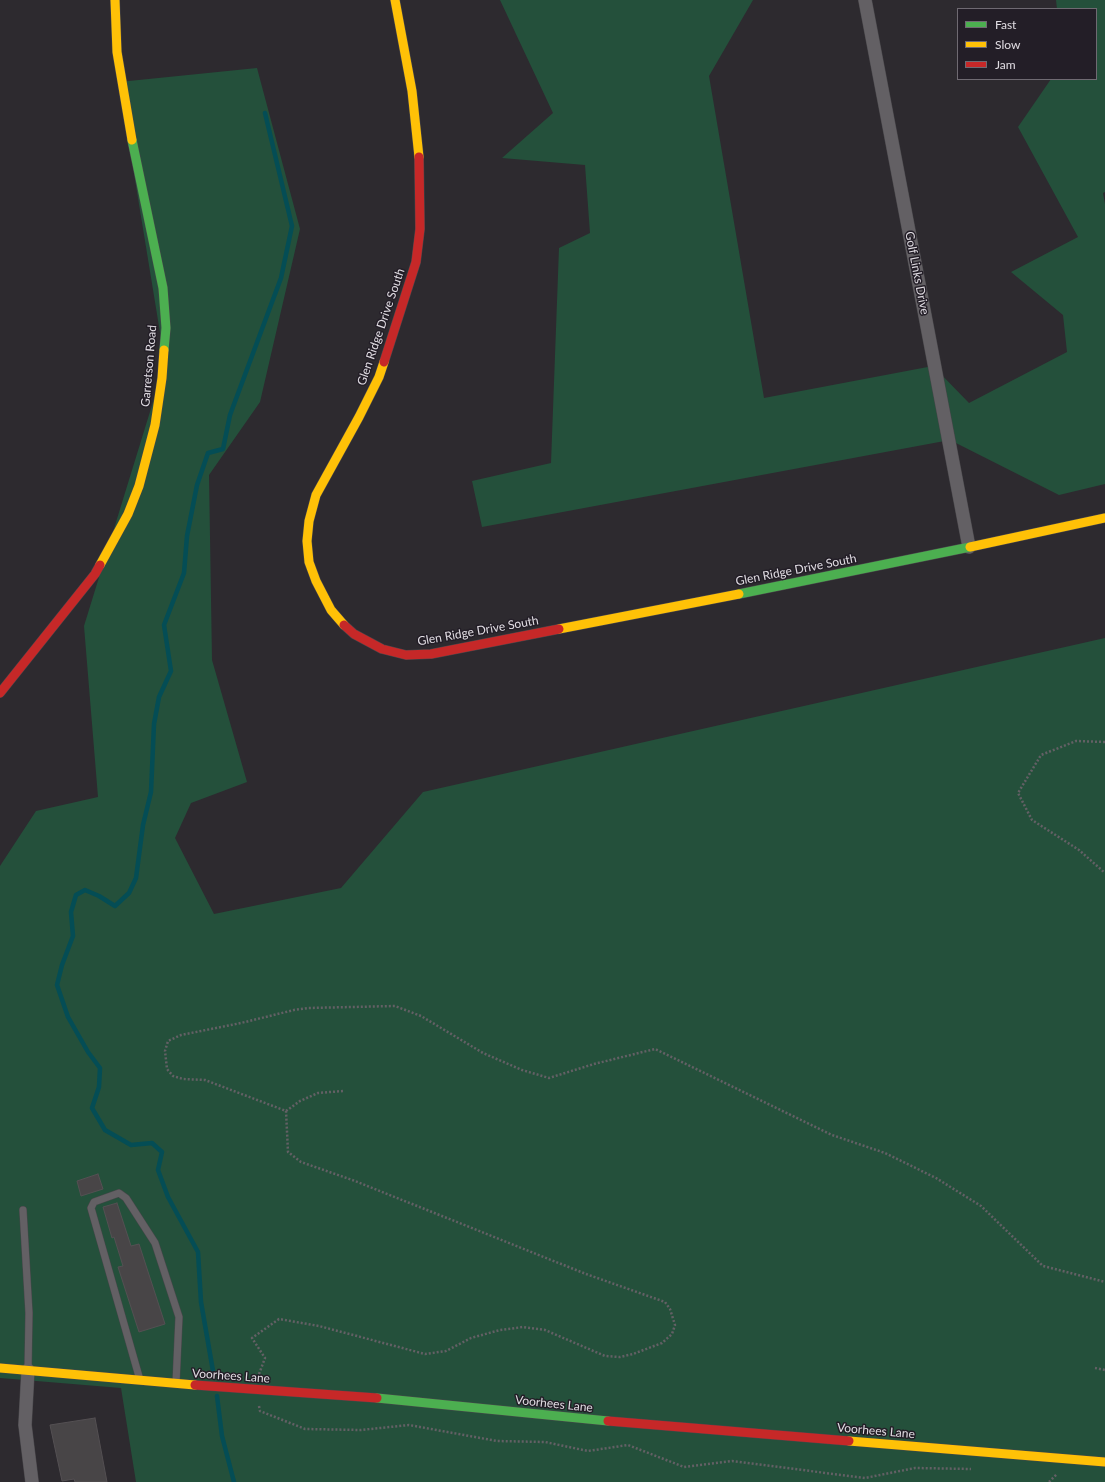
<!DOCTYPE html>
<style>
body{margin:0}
#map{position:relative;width:1105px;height:1482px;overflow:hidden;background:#2d2a2f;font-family:Lato,sans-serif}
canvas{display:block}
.legend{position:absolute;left:957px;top:8px;width:140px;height:72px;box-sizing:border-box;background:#231e27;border:1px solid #6f6a72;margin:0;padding:5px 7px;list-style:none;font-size:12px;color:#e0dce2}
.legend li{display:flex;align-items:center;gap:8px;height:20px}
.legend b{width:20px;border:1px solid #6f6a72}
</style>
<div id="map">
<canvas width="1105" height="1482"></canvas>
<ul class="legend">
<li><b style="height:5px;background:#4caf50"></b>Fast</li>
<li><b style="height:5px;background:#ffc107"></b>Slow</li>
<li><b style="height:5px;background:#c62828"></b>Jam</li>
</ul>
</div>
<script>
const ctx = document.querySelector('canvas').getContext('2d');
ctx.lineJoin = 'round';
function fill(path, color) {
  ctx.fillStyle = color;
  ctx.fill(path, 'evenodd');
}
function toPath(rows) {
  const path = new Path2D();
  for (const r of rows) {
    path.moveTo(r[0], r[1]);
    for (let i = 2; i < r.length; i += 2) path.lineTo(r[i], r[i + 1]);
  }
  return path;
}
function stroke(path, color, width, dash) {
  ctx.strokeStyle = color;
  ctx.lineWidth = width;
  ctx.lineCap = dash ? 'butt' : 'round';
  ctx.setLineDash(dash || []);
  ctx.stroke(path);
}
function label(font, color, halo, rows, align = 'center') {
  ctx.font = font + ' Lato,sans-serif';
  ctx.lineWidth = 3;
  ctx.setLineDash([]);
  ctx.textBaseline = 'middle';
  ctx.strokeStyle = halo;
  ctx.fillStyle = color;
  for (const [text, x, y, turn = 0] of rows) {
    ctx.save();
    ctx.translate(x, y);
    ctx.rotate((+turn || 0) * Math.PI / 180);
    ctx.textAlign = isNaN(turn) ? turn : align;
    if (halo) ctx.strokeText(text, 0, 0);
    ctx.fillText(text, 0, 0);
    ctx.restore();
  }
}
fill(toPath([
 [500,0,753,0,709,76,764,398,933,366,969,403,1067,352,1063,315,1011,272,1078,237,1018,127,1051,79,1096,79,1096,9,1057,9,1056,0,1105,0,1105,192,1103,193,1105,204,1105,484,1059,495,950,440,482,527,472,481,551,463,559,248,590,233,585,165,502,158,553,113],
 [257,68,300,229,260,402,209,475,212,660,247,782,191,803,175,838,214,914,341,888,423,792,1105,638,1105,1482,136,1482,121,1388,0,1378,0,866,36,811,98,797,84,626,165,363,119,82]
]), '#24503b');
stroke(toPath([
 [213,1371,201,1302,198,1252,168,1197,158,1170,162,1152,152,1143,131,1145,105,1130,92,1108,99,1087,100,1068,88,1052,68,1017,57,985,62,965,73,936,71,912,76,895,85,890,99,896,115,906,129,893,136,878,143,825,151,792,154,724,159,697,171,671,164,625,184,573,187,536,197,485,208,453,223,449,230,415,281,278,292,226,265,113],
 [217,1396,222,1436,234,1482]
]), '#044d55', 4.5);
const building = toPath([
 [98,1174,103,1189,81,1196,77,1181,98,1174],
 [117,1203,131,1246,139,1244,165,1324,139,1332,118,1267,123,1266,114,1237,112,1238,103,1207,117,1203],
 [95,1418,107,1482,75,1482,74,1479,62,1481,50,1425,95,1418]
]);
fill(building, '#484547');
stroke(building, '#545053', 1);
const lane = toPath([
 [23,1210,29,1313,28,1370],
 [140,1380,91,1208,94,1202,119,1193,126,1198,155,1243,179,1317,176,1383]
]);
const street = toPath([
 [865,0,969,547],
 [28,1370,25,1425,32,1482]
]);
const fast = toPath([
 [132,140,163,288,166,328,164,350],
 [739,594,970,547],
 [377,1398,608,1421]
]);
const slow = toPath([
 [115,0,117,52,132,140],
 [395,0,412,91,419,157],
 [970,547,1105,518],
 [100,565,128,514,139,486,155,425,162,378,164,350],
 [344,625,331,610,316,581,309,562,307,541,309,521,316,495,359,417,379,377,384,362],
 [559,629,739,594],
 [0,1368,195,1385],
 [849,1441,1105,1462]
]);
const jam = toPath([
 [384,362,416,262,420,229,419,157],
 [344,625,354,634,382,649,406,655,431,654,559,629],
 [0,693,95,574,100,565],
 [195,1385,377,1398],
 [608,1421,849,1441]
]);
stroke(lane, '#49474b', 8);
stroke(street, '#49474b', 14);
stroke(fast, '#49474b', 10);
stroke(slow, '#49474b', 10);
stroke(jam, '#49474b', 10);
stroke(toPath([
 [1105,742,1076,741,1041,755,1018,793,1032,820,1079,850,1105,873],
 [343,1091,318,1093,300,1101,286,1111,205,1080,183,1079,173,1076,167,1069,165,1051,168,1041,181,1035,241,1023,294,1010,308,1008,395,1006,421,1016,483,1053,522,1070,549,1078,594,1064,655,1049,832,1135,885,1153,936,1178,981,1206,1043,1266,1105,1282],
 [1095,1368,1105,1370],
 [259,1374,265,1358,252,1338,279,1319,319,1326,425,1354,446,1351,471,1338,500,1330,523,1327,545,1330,605,1356,620,1357,633,1354,662,1343,672,1334,675,1325,670,1309,665,1302,586,1274,355,1181,301,1162,288,1152,286,1111],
 [259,1406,260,1411,305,1429,361,1430,409,1425,497,1441,545,1442,588,1451,628,1445,684,1467,732,1461,865,1478,915,1468,971,1469],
 [1049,1482,1057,1474]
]), '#636065', 2.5, [2, 2]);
stroke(lane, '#636064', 7);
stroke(street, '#636064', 13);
stroke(fast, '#4caf50', 9);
stroke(slow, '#ffc107', 9);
stroke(jam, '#c62828', 9);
label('12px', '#e0dce2', '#231e27', [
 ["Golf Links Drive",917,273,79],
 ["Glen Ridge Drive South",381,327,-71],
 ["Garretson Road",149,366,-85],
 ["Glen Ridge Drive South",796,570,-11],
 ["Glen Ridge Drive South",478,631,-10],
 ["Voorhees Lane",231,1376,4],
 ["Voorhees Lane",554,1404,6],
 ["Voorhees Lane",876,1431,5]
]);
</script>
